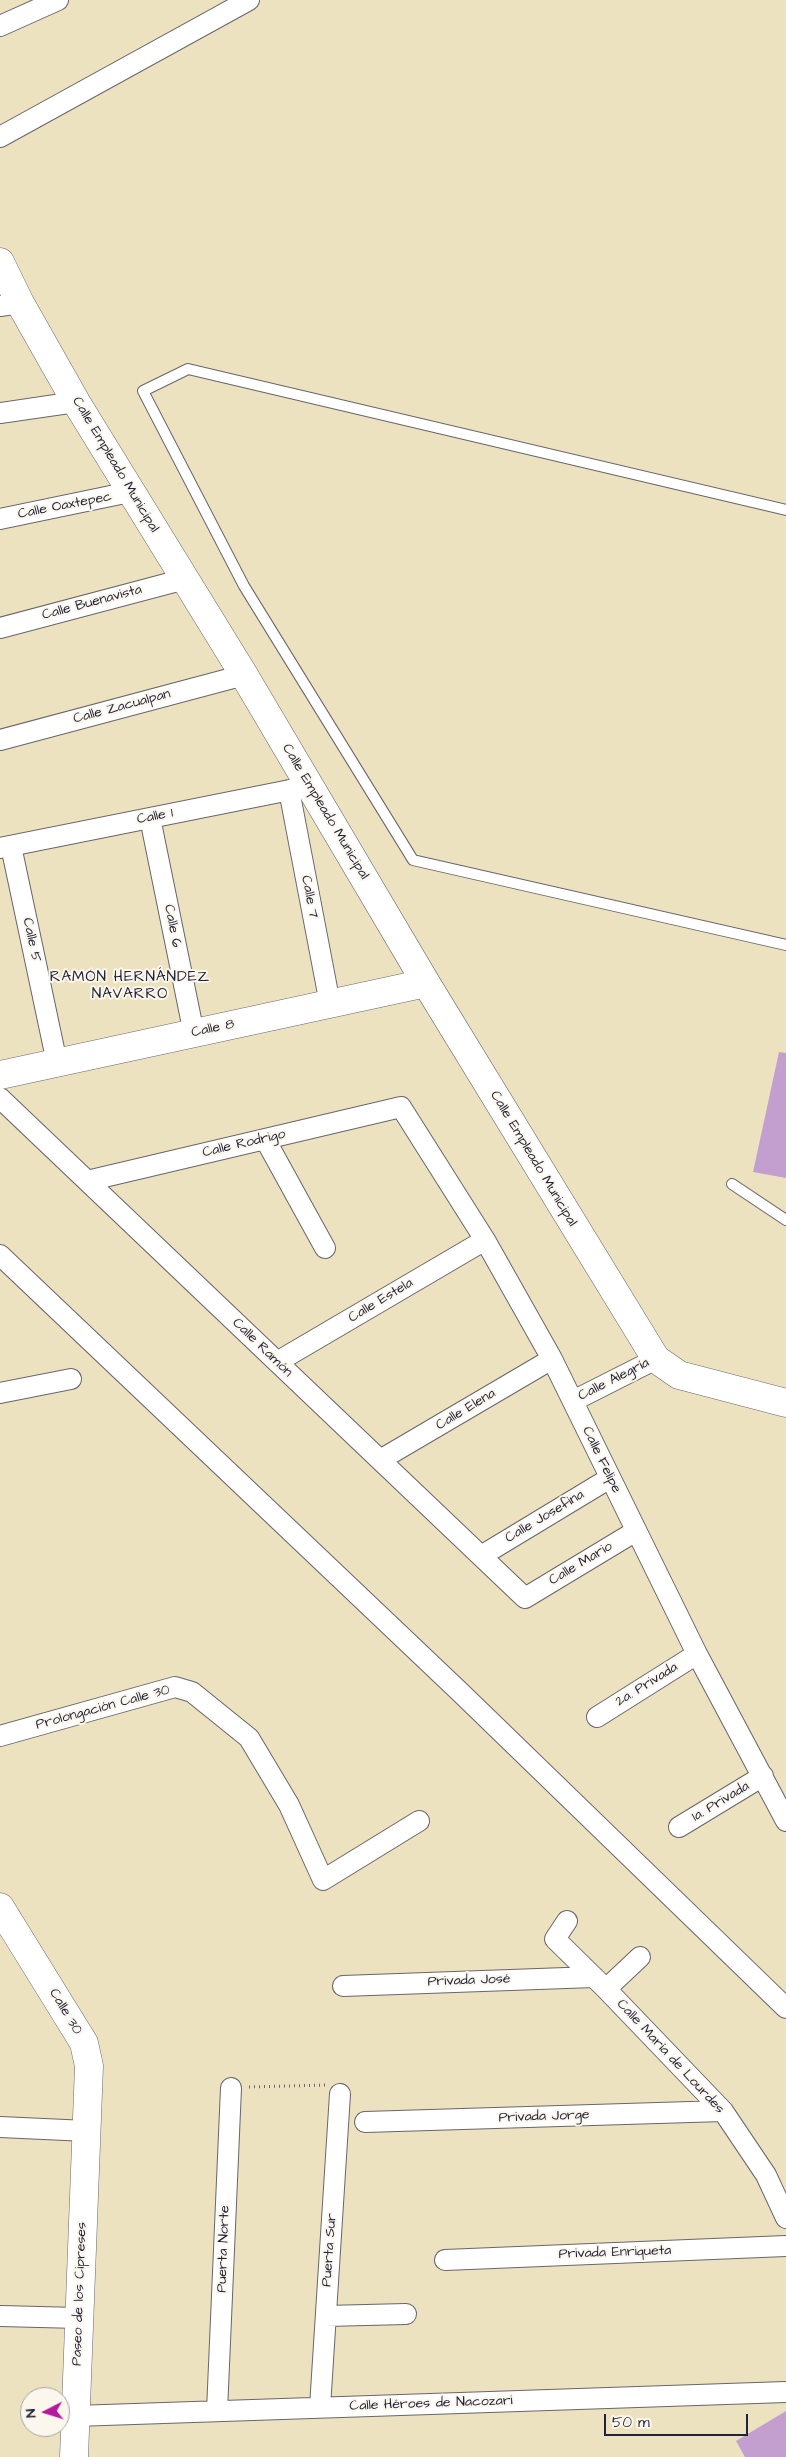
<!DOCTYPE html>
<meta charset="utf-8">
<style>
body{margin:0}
#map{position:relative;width:786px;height:2457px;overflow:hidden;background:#ece2c0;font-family:"Architects Daughter",sans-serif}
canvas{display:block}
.north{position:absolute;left:20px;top:2387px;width:50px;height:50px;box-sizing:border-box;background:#fbf7ec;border:1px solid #a4a2a5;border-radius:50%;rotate:265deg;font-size:14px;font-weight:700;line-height:20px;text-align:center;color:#22223b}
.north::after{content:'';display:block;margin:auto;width:18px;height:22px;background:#b5179e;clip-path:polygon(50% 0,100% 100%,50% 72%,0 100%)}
.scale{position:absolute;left:604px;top:2414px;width:144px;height:22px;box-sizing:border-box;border:2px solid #22223b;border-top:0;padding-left:6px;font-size:15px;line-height:18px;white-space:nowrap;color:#22223b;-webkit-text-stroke:4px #fbf7ec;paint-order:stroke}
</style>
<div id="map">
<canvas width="786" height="2457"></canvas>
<div class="north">N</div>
<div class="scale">50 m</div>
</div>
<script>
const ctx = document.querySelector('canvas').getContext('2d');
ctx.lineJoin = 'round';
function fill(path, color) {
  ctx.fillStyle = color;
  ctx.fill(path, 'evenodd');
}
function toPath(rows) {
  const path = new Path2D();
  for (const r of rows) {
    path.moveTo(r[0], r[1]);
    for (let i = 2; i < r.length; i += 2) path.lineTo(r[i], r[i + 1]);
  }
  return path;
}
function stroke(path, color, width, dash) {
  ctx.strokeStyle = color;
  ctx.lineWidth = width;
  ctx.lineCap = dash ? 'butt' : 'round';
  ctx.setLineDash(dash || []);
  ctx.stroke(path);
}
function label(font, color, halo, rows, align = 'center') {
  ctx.font = font + ' "Architects Daughter",sans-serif';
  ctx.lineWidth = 4;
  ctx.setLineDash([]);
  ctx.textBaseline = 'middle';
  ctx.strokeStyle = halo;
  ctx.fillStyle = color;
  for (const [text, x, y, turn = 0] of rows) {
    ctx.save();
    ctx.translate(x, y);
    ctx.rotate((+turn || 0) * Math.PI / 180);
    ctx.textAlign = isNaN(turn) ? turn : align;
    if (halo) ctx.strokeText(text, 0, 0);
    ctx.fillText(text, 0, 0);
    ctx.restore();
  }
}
fill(toPath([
 [779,1052,786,1053,786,1178,753,1172],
 [786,2411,786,2457,745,2457,736,2441]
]), '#c39fd0');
const lane = toPath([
 [786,510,188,369,143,391,244,586,413,860,786,945],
 [732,1184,786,1220]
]);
const street = toPath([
 [0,26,58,0],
 [0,137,249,0],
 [0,306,20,303],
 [0,413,76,402],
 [0,519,130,492],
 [0,628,185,579],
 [0,740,244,675],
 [289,790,330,1004],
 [150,818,194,1034],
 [11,846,57,1063],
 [0,848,310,786],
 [0,1098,525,1598,636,1531],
 [265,1139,325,1248],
 [87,1181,401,1107,485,1240,552,1359,697,1654,786,1821],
 [0,1255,460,1692,786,2008],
 [277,1362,485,1240],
 [0,1393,71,1379],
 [573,1401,656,1359],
 [380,1460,552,1359],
 [481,1556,610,1478],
 [597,1717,697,1654],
 [0,1736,175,1687,192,1692,249,1738,289,1805,323,1880,419,1821],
 [679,1827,763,1776],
 [567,1921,555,1939,606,1989,723,2111,766,2175,786,2218],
 [343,1986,594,1977],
 [606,1989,640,1957],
 [365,2122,723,2111],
 [0,2127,87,2131],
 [445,2260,786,2246],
 [0,2316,79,2318],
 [326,2316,406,2314],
 [320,2407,340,2094],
 [217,2411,231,2088],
 [75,2416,786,2392]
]);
const secondary = toPath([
 [0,262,20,303,76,402,244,675,426,983,656,1359,679,1375,786,1403],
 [0,1075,426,983],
 [0,1907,84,2043,89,2066,74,2457]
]);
stroke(lane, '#69656a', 12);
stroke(street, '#69656a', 22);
stroke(secondary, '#69656a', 29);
stroke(toPath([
 [249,2087,325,2085]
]), '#69656a', 3, [1, 4]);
stroke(lane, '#fff', 10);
stroke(street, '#fff', 20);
stroke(secondary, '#fff', 28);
label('14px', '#22223b', '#fbf7ec', [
 ["Calle Empleado Municipal",115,465,59],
 ["Calle Oaxtepec",65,506,-11],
 ["Calle Buenavista",92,603,-15],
 ["Calle Zacualpan",122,707,-15],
 ["Calle Empleado Municipal",325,812,59],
 ["Calle 1",155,817,-11],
 ["Calle 7",309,897,79],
 ["Calle 6",172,926,79],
 ["Calle 5",31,940,78],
 ["Calle 8",213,1029,-12],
 ["Calle Rodrigo",244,1144,-13],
 ["Calle Empleado Municipal",533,1159,59],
 ["Calle Estela",381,1301,-31],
 ["Calle Ramón",262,1348,44],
 ["Calle Alegría",614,1380,-27],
 ["Calle Elena",466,1410,-31],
 ["Calle Felipe",601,1460,64],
 ["Calle Josefina",545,1517,-31],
 ["Calle Mario",581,1564,-31],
 ["2a. Privada",647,1685,-32],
 ["Prolongación Calle 30",103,1708,-15],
 ["1a. Privada",721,1802,-31],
 ["Privada José",469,1981,-2],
 ["Calle 30",65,2012,59],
 ["Calle María de Lourdes",670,2057,47],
 ["Privada Jorge",544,2117,-2],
 ["Puerta Norte",224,2249,-88],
 ["Puerta Sur",330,2250,-86],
 ["Privada Enriqueta",615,2253,-2],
 ["Paseo de los Cipreses",80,2294,-88],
 ["Calle Héroes de Nacozari",431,2404,-2]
]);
ctx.letterSpacing = '1px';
label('15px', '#22223b', '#fbf7ec', [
 ["RAMÓN HERNÁNDEZ",130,978],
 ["NAVARRO",130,995]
]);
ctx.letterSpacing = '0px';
</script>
